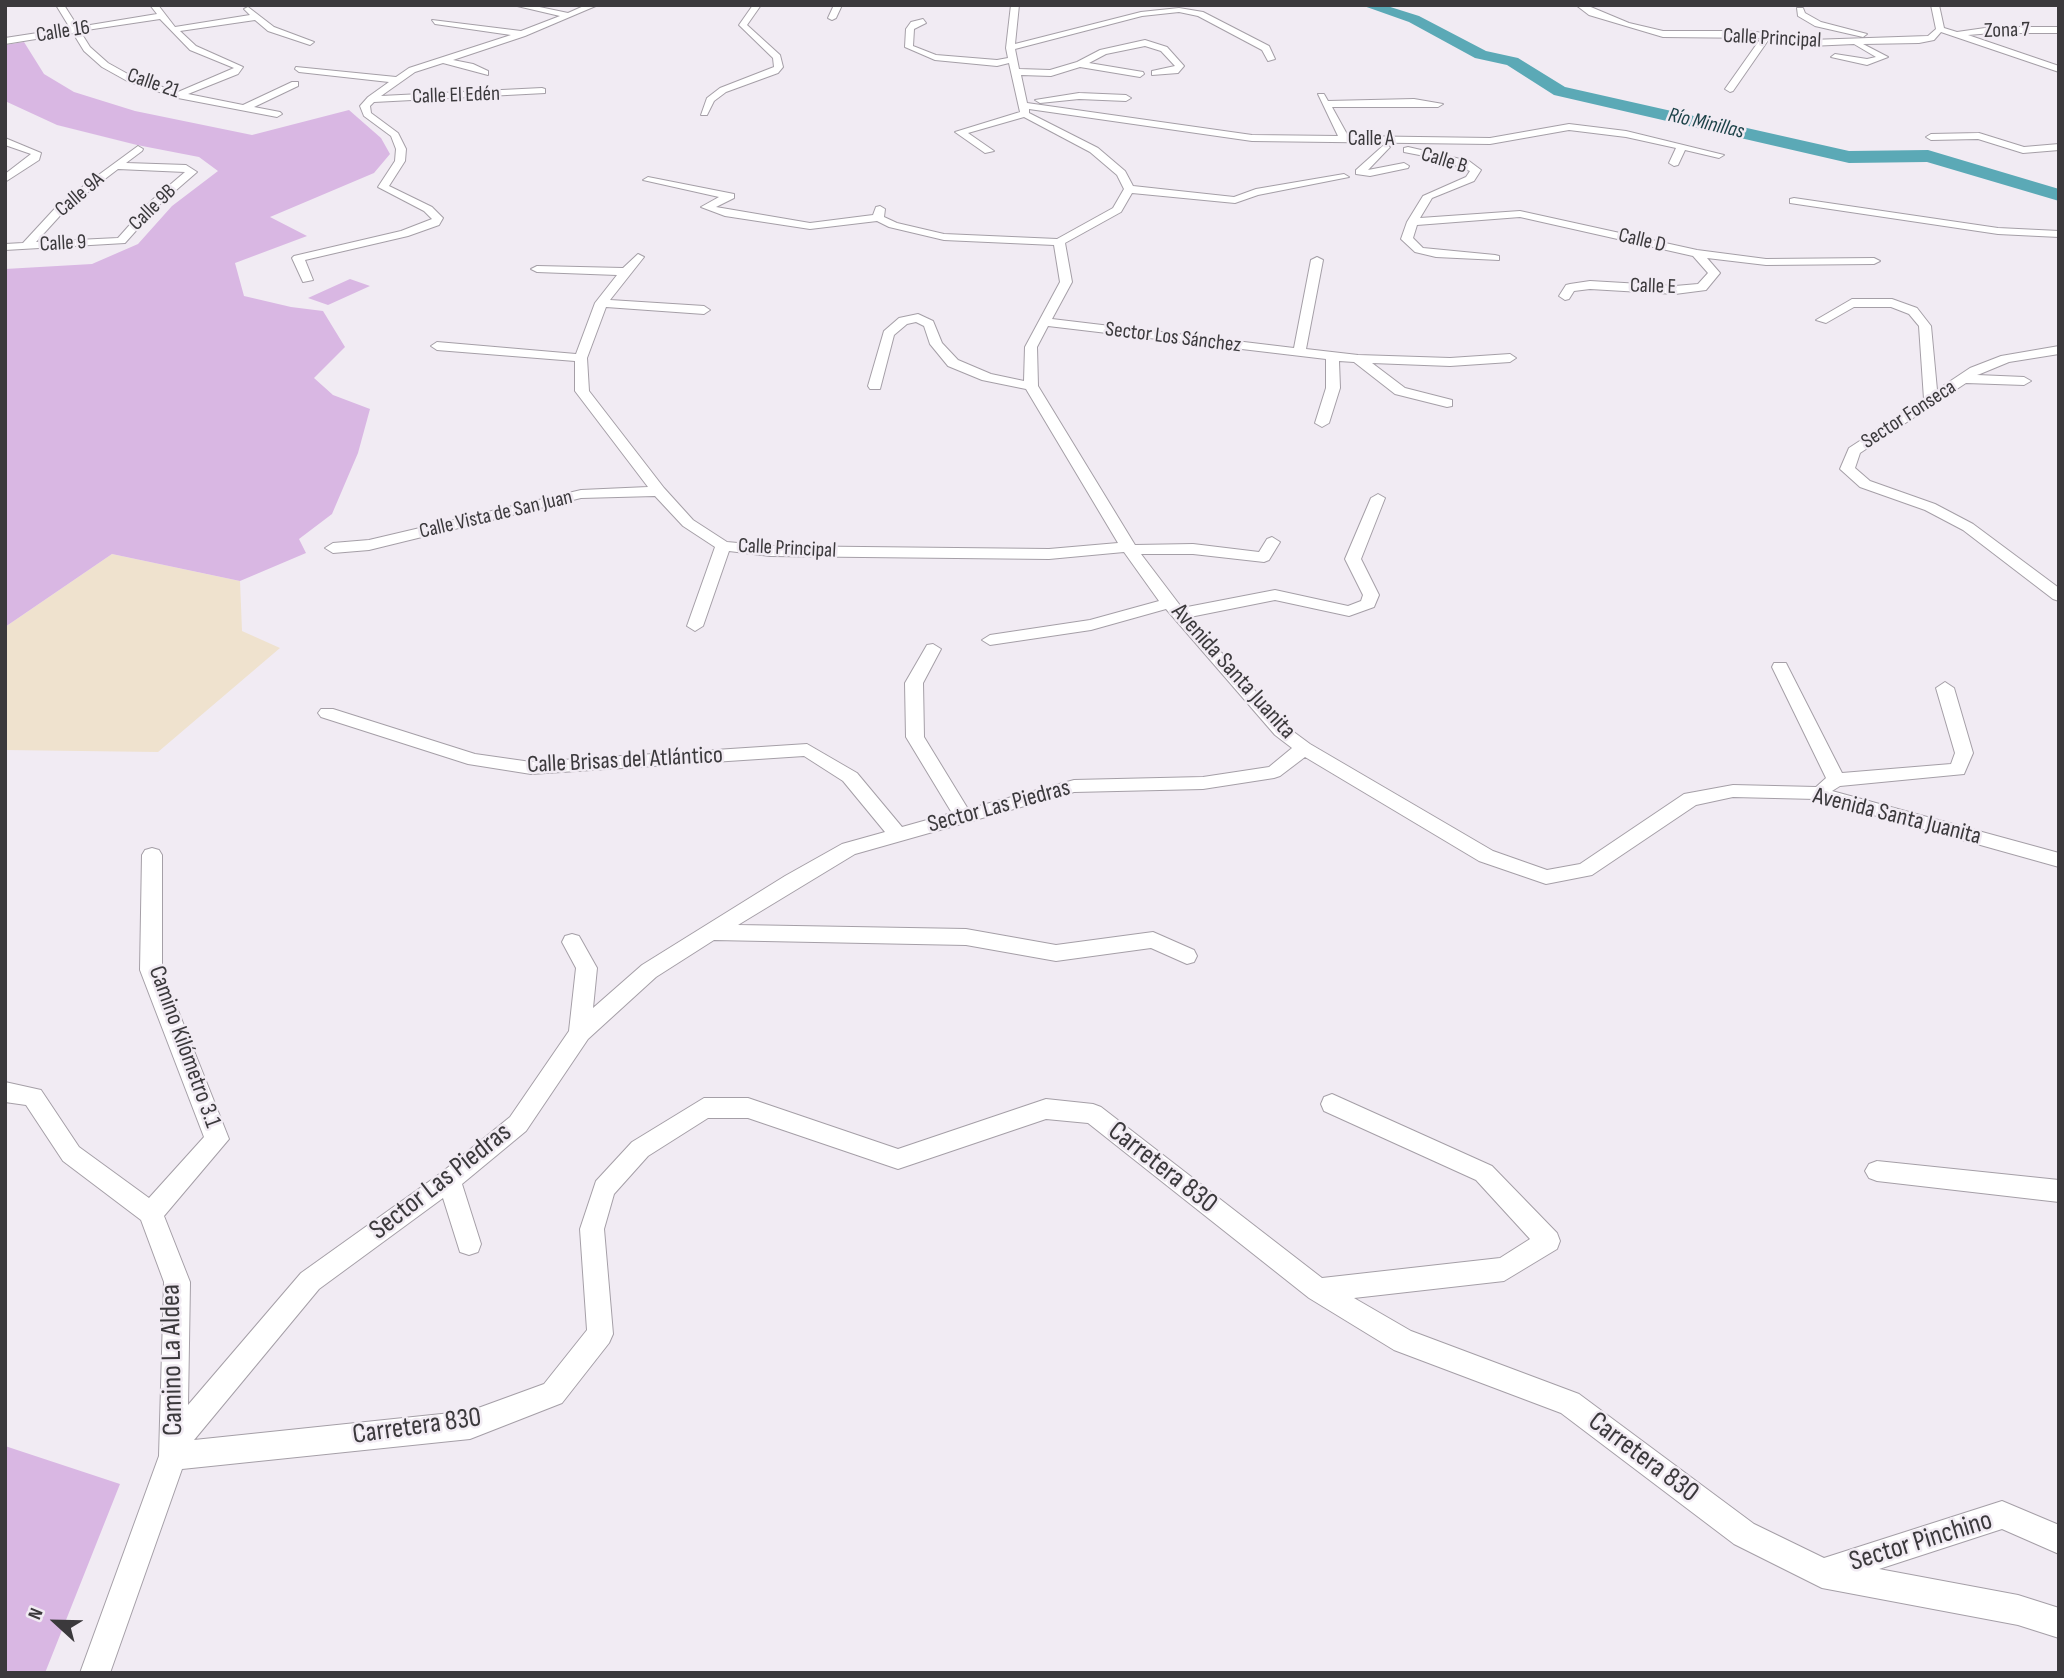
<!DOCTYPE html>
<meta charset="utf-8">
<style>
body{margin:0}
#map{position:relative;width:2064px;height:1678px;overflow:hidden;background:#f1ebf3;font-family:"Sofia Sans Condensed",sans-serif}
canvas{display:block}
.frame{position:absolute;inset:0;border:7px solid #3b393c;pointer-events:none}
.north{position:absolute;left:21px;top:1587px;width:70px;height:70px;-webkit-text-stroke:5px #f1ebf3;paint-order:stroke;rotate:292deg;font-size:19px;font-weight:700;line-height:28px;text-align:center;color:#3b393c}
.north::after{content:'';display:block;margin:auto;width:24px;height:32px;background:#3b393c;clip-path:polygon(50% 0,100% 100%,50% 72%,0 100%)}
</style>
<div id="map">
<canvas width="2064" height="1678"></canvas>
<div class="frame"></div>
<div class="north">N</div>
</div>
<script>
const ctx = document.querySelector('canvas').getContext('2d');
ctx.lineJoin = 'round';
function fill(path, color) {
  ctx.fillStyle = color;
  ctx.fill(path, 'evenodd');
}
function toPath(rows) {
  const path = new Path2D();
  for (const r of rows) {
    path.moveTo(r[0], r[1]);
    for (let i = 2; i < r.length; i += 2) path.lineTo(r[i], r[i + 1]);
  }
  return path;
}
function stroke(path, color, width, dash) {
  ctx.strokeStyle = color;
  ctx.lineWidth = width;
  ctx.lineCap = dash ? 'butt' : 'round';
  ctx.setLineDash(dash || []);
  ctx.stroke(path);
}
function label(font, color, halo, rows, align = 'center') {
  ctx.font = font + ' "Sofia Sans Condensed",sans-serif';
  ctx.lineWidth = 5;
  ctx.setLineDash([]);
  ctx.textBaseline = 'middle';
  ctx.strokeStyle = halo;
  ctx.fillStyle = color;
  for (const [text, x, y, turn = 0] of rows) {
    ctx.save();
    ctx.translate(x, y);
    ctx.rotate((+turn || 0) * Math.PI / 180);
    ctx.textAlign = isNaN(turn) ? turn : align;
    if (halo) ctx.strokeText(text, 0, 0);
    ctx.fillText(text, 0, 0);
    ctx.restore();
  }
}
fill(toPath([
 [112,554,240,581,242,631,280,648,158,752,5,750,5,627]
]), '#efe2ce');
fill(toPath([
 [24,42,44,74,74,92,135,111,252,135,349,110,381,138,390,154,374,173,270,217,307,236,235,263,244,296,291,307,323,311,345,347,314,378,333,395,370,409,358,453,332,514,299,539,306,553,240,581,112,554,5,627,5,269,92,264,138,244,172,206,218,171,199,157,137,145,57,125,5,101,5,45],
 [350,279,370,286,328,305,308,298],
 [5,1446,120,1484,45,1673,5,1673]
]), '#d9b7e3');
fill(toPath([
 [1361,5,1384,5,1419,16,1486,51,1518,58,1565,87,1849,151,1928,150,2059,189,2059,201,1927,162,1849,163,1554,95,1507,65,1475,58,1409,22,1361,5]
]), '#5ba9b6');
const minor = toPath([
 [56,5,64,5,78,27,157,14,150,5,158,5,175,27,250,15,244,9,248,7,274,27,314,42,310,45,268,31,255,20,180,31,196,46,243,67,238,74,188,94,243,105,292,82,298,82,298,86,254,107,280,112,282,114,277,117,178,98,129,82,102,67,84,51,73,33,5,44,5,38,70,28,56,5],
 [160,19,190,50,234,68,178,92,135,78,108,63,90,47,80,31,160,19],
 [513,5,530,5,568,13,586,5,598,5,525,36,453,60,473,64,488,71,488,75,443,63,415,72,381,96,542,88,545,89,545,93,374,102,370,106,371,113,398,133,406,149,405,161,389,186,432,207,443,218,439,225,408,236,305,260,313,280,303,282,292,258,294,256,401,231,432,219,424,211,378,187,395,161,396,149,391,136,364,116,360,106,368,97,389,82,299,72,295,69,296,67,396,77,409,68,511,35,435,24,432,20,521,31,560,16,513,5],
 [753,5,761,5,747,25,780,55,783,67,778,73,726,92,714,101,707,115,701,115,707,98,720,88,774,67,773,58,739,25,753,5],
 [834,5,842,5,836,18,832,20,828,18,834,5],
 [1011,5,1019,5,1015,44,1141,12,1179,8,1203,12,1269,46,1275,59,1268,61,1262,50,1198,16,1179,12,1142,16,1015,49,1019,69,1050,70,1077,62,1100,50,1145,40,1167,47,1184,66,1178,73,1152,75,1152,71,1175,66,1161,51,1145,46,1106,54,1089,63,1143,72,1144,74,1140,77,1080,67,1051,76,1021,75,1027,103,1252,135,1338,136,1318,94,1324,94,1328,101,1414,99,1443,104,1438,107,1332,107,1348,136,1490,138,1569,124,1626,131,1724,155,1719,158,1685,150,1678,165,1674,166,1669,163,1676,148,1626,137,1569,130,1490,144,1252,141,1029,109,1029,113,1098,148,1125,171,1133,186,1234,197,1256,189,1344,174,1349,177,1258,195,1235,203,1132,193,1121,212,1065,243,1072,282,1052,319,1294,348,1311,260,1317,257,1323,260,1306,349,1358,355,1450,358,1510,354,1516,358,1510,362,1450,366,1372,363,1405,388,1452,400,1452,406,1447,407,1395,394,1354,362,1339,361,1340,388,1329,423,1322,427,1315,423,1326,388,1326,359,1048,326,1037,347,1038,386,1135,545,1193,544,1259,552,1267,539,1272,537,1280,542,1269,560,1264,562,1193,554,1141,554,1182,608,1275,590,1348,606,1361,601,1363,595,1345,559,1371,498,1378,494,1385,498,1361,559,1379,595,1374,607,1349,616,1275,600,1190,617,1287,727,1310,744,1493,851,1547,870,1580,864,1684,794,1733,785,1816,787,1826,778,1772,667,1774,663,1786,663,1788,667,1842,773,1951,764,1955,753,1936,688,1945,682,1954,688,1973,753,1964,774,1840,786,1832,791,2059,853,2059,867,1816,799,1733,797,1696,805,1592,875,1546,884,1479,861,1305,757,1280,776,1274,778,1203,789,1074,792,855,854,738,925,966,929,1056,945,1153,932,1194,950,1197,956,1194,962,1187,964,1151,948,1056,961,966,945,714,940,656,977,588,1039,526,1131,462,1184,481,1244,478,1252,469,1255,460,1252,443,1198,319,1289,194,1440,470,1411,544,1384,587,1330,580,1229,596,1181,632,1142,704,1098,748,1098,898,1149,1046,1099,1093,1104,1101,1107,1322,1278,1500,1258,1530,1239,1476,1180,1324,1111,1321,1104,1324,1097,1332,1094,1492,1166,1557,1233,1560,1241,1557,1249,1504,1281,1354,1298,1411,1331,1579,1394,1754,1524,1824,1558,2002,1501,2059,1525,2059,1554,2002,1529,1879,1569,2018,1595,2059,1608,2059,1638,2018,1625,1822,1588,1734,1544,1561,1413,1394,1350,1309,1298,1088,1123,1046,1119,898,1169,748,1118,708,1118,648,1156,614,1194,604,1229,613,1334,609,1343,562,1403,470,1439,182,1469,110,1673,80,1673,159,1456,164,1282,141,1220,63,1161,26,1105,5,1102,5,1082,41,1090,79,1147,149,1198,204,1137,140,970,142,855,145,850,152,848,159,850,162,855,162,970,229,1139,164,1216,190,1282,188,1405,301,1273,441,1173,510,1117,569,1031,576,968,562,942,565,936,572,934,579,936,597,968,593,1008,642,965,785,876,842,844,885,832,843,781,804,756,531,774,468,764,321,717,318,713,321,709,333,709,475,754,531,762,807,744,857,773,902,827,952,813,906,737,905,683,927,645,933,644,941,649,923,683,924,737,968,809,1074,780,1203,777,1269,767,1292,748,1275,735,1166,609,1091,630,990,645,982,640,990,635,1090,620,1159,601,1124,552,1049,559,770,556,729,551,703,626,695,631,687,626,715,547,683,526,655,496,581,498,369,550,333,553,325,548,333,543,369,540,581,490,648,487,575,391,575,361,437,350,431,346,437,342,576,354,595,303,617,275,537,272,531,269,537,266,623,268,638,254,644,257,610,300,704,306,710,310,704,314,606,307,587,358,589,391,664,488,693,520,727,542,770,546,1049,549,1118,543,1026,389,982,380,948,366,930,344,924,326,916,322,907,324,894,335,880,389,870,389,868,386,884,331,899,318,918,314,933,321,942,343,958,360,991,374,1024,381,1025,347,1060,282,1054,245,944,240,889,227,877,221,810,229,725,216,701,207,719,197,643,180,648,177,734,194,734,198,716,207,810,223,873,215,876,207,880,206,885,209,884,217,897,223,944,234,1057,239,1113,208,1124,189,1117,175,1090,152,1024,117,968,133,994,151,985,153,955,132,1020,112,1009,63,997,66,935,60,905,47,906,29,911,22,923,19,926,23,914,29,913,46,936,55,997,60,1008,58,1006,48,1011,5],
 [1576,5,1586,5,1629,23,1663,31,1749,31,1810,40,1928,36,1936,29,1931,5,1939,5,1944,28,1957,32,1992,27,2059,27,2059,33,1992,33,1968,35,2059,66,2059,72,1941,32,1934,40,1919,43,1863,44,1888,57,1867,65,1831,57,1835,54,1867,59,1876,57,1854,44,1810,46,1769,39,1733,91,1730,92,1725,89,1761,38,1663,37,1589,15,1576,5],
 [1797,8,1803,8,1805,13,1821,22,1867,34,1863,37,1815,26,1798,16,1797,8],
 [1079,93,1126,95,1131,98,1126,101,1079,99,1040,103,1035,100,1079,93],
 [1979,133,2024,147,2059,144,2059,150,2023,153,1978,139,1931,140,1926,137,1931,134,1979,133],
 [5,138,41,153,39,160,5,182,5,174,31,154,5,145,5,138],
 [1385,144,1390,147,1368,170,1404,163,1409,166,1408,168,1370,176,1356,174,1356,170,1385,144],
 [138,146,143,149,142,151,126,163,186,165,197,172,159,205,125,243,5,250,5,244,23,243,59,204,138,146],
 [118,169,185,172,151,201,118,238,36,242,67,208,118,169],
 [1408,147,1469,161,1481,170,1474,181,1432,198,1420,218,1520,211,1697,250,1766,259,1874,258,1880,261,1874,264,1766,265,1707,258,1720,273,1706,290,1675,294,1590,289,1574,291,1569,299,1565,300,1559,296,1566,285,1570,284,1590,281,1675,286,1698,284,1708,273,1693,256,1520,217,1417,225,1413,238,1423,248,1495,255,1499,256,1499,260,1436,257,1415,252,1401,239,1407,222,1423,196,1466,177,1470,171,1440,159,1404,152,1404,148,1408,147],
 [1794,198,1998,228,2059,231,2059,237,1998,234,1790,203,1790,199,1794,198],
 [1852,299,1892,299,1917,308,1931,326,1937,390,1970,368,2001,356,2059,346,2059,354,2009,362,1980,374,1977,375,2024,377,2031,381,2024,385,1966,383,1860,453,1855,468,1870,481,1935,504,1973,524,2059,588,2059,601,2053,599,1963,530,1925,510,1860,487,1840,469,1849,448,1924,399,1919,326,1909,314,1891,307,1854,307,1826,323,1816,320,1852,299],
 [1877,1161,2059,1180,2059,1202,1877,1181,1869,1178,1865,1171,1869,1164,1877,1161]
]);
stroke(minor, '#a59fa7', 2);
fill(minor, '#fff');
label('21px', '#3b393c', '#f1ebf3', [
 ["Zona 7",2007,31,-2],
 ["Calle 16",63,32,-9],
 ["Calle Principal",1772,39,3],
 ["Calle 21",153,84,19],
 ["Calle El Edén",456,96,-2],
 ["Calle A",1371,140],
 ["Calle B",1444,161,17],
 ["Calle 9A",80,195,-40],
 ["Calle 9B",153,208,-44],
 ["Calle D",1642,241,13],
 ["Calle 9",63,244,-3],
 ["Calle E",1653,287,2],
 ["Sector Los Sánchez",1173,338,7],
 ["Sector Fonseca",1909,415,-33],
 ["Calle Vista de San Juan",496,515,-13],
 ["Calle Principal",787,549,3]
]);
label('italic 21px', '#1d4349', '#f1ebf3', [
 ["Río Minillas",1706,124,13]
]);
label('24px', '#3b393c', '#f1ebf3', [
 ["Avenida Santa Juanita",1233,672,48],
 ["Calle Brisas del Atlántico",625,761,-3],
 ["Sector Las Piedras",999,807,-15],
 ["Avenida Santa Juanita",1897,817,14],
 ["Camino Kilómetro 3.1",184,1047,70]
]);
label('28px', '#3b393c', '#f1ebf3', [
 ["Carretera 830",1162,1168,38],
 ["Sector Las Piedras",441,1182,-38],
 ["Camino La Aldea",173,1360,-91],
 ["Carretera 830",417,1427,-8],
 ["Carretera 830",1643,1458,37],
 ["Sector Pinchino",1921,1542,-17]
]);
</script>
